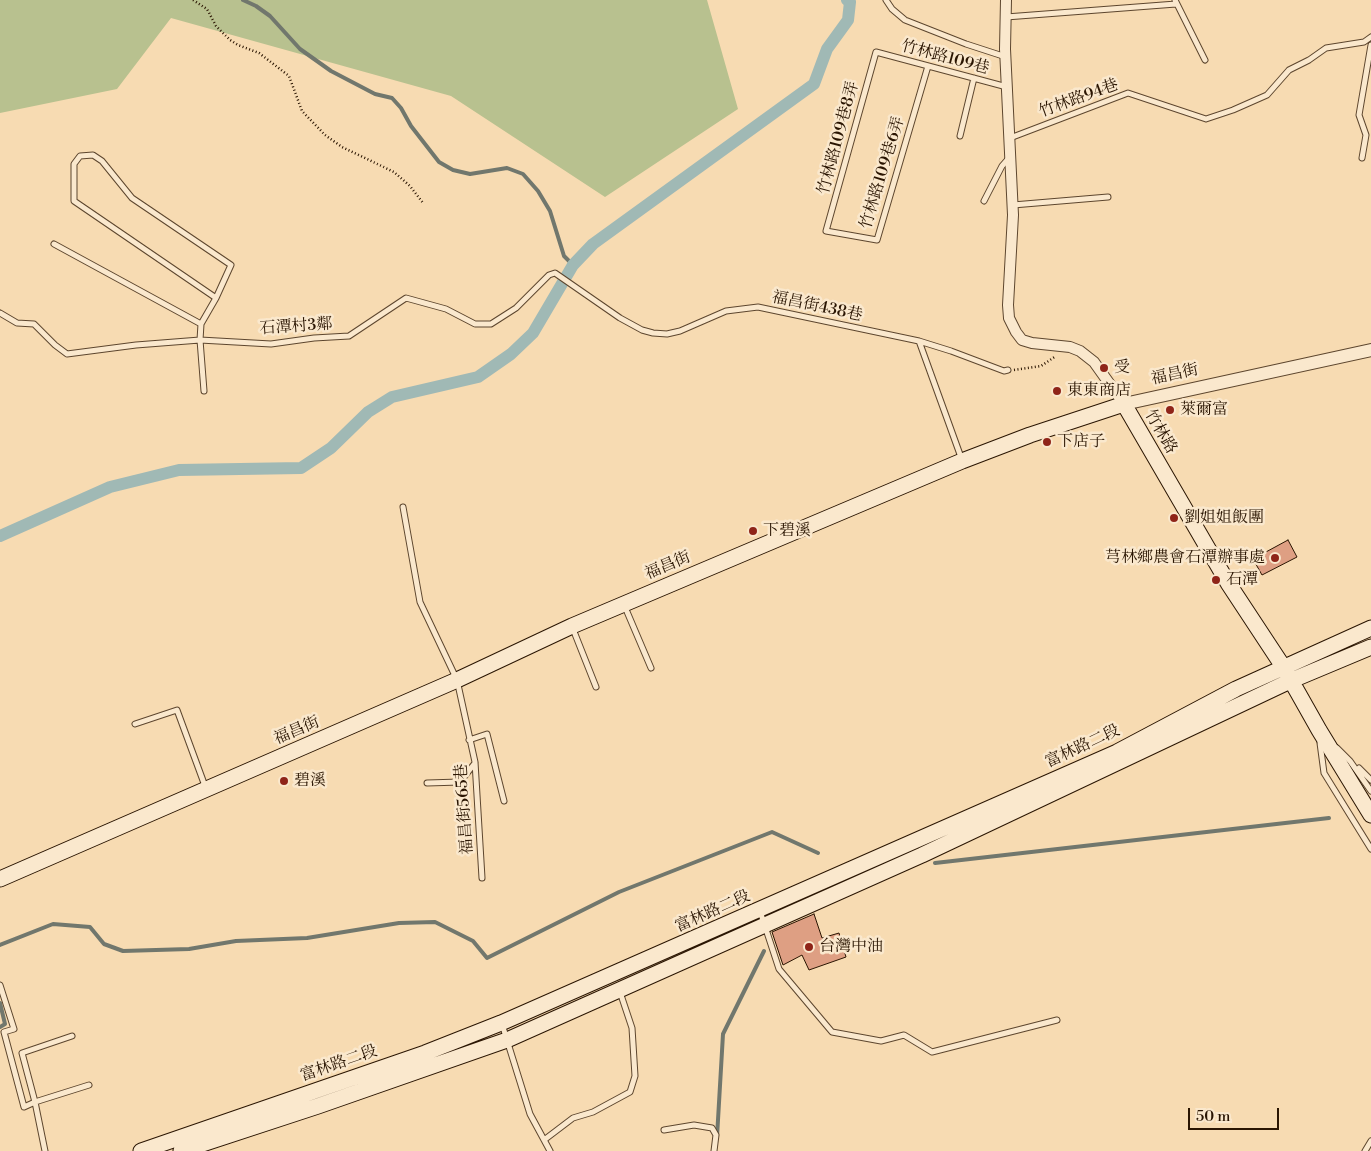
<!DOCTYPE html>
<meta charset="utf-8">
<style>
body{margin:0}
#map{position:relative;width:1371px;height:1151px;overflow:hidden;background:#f7dbb2;font-family:"Libre Bodoni",serif}
canvas{display:block}
.scale{position:absolute;left:1188px;top:1108px;width:91px;height:22px;box-sizing:border-box;border:2px solid #2a1502;border-top:0;padding-left:6px;font-size:15px;line-height:18px;white-space:nowrap;color:#2a1502;-webkit-text-stroke:4px #fae8cd;paint-order:stroke}
</style>
<div id="map">
<canvas width="1371" height="1151"></canvas>
<div class="scale">50 m</div>
</div>
<script>
const ctx = document.querySelector('canvas').getContext('2d');
ctx.lineJoin = 'round';
function fill(path, color) {
  ctx.fillStyle = color;
  ctx.fill(path, 'evenodd');
}
function toPath(rows) {
  const path = new Path2D();
  for (const r of rows) {
    path.moveTo(r[0], r[1]);
    for (let i = 2; i < r.length; i += 2) path.lineTo(r[i], r[i + 1]);
  }
  return path;
}
function stroke(path, color, width, dash) {
  ctx.strokeStyle = color;
  ctx.lineWidth = width;
  ctx.lineCap = dash ? 'butt' : 'round';
  ctx.setLineDash(dash || []);
  ctx.stroke(path);
}
function label(font, color, halo, rows, align = 'center') {
  ctx.font = font + ' "Libre Bodoni","Noto Serif TC",serif';
  ctx.lineWidth = 5;
  ctx.setLineDash([]);
  ctx.textBaseline = 'middle';
  ctx.strokeStyle = halo;
  ctx.fillStyle = color;
  for (const [text, x, y, turn = 0] of rows) {
    ctx.save();
    ctx.translate(x, y);
    ctx.rotate((+turn || 0) * Math.PI / 180);
    ctx.textAlign = isNaN(turn) ? turn : align;
    if (halo) ctx.strokeText(text, 0, 0);
    ctx.fillText(text, 0, 0);
    ctx.restore();
  }
}
fill(toPath([
 [0,0,707,0,738,109,605,197,451,96,171,18,117,89,0,113]
]), '#b8c18f');
stroke(toPath([
 [243,0,256,6,270,16,300,49,331,71,375,94,392,98,401,108,411,126,439,162,453,170,470,174,507,168,523,174,538,191,550,211,564,256,573,265],
 [935,863,1329,818],
 [0,945,53,924,90,927,104,944,123,951,189,949,236,941,307,938,399,923,435,922,473,941,487,958,619,892,772,832,818,853],
 [0,1003,5,1024,0,1027],
 [717,1137,723,1034,764,951]
]), '#71776d', 4);
stroke(toPath([
 [0,536,110,487,179,470,301,468,331,448,368,412,392,397,478,377,511,354,533,333,573,265,593,244,814,84,827,49,848,20,850,2,847,0]
]), '#a0b9b5', 12);
const building = toPath([
 [1288,540,1297,557,1262,575,1253,559,1288,540],
 [814,914,822,938,839,933,846,957,809,970,802,955,783,965,772,932,814,914]
]);
fill(building, '#de9f83');
stroke(building, '#2a1502', 1);
const service = toPath([
 [886,0,892,9,905,20,966,44,1006,57],
 [1175,0,1205,60],
 [1006,17,1176,4],
 [928,66,877,240,826,231,876,52,1007,87],
 [960,136,974,78],
 [1010,138,1128,93,1206,119,1233,110,1267,95,1289,70,1309,60,1326,48,1364,42,1371,37],
 [1362,158,1366,135,1359,115,1371,45],
 [984,201,1002,166,1009,158],
 [1013,205,1108,197],
 [54,244,201,324],
 [0,313,17,323,34,324,55,345,67,354,136,345,200,340,271,344,314,338,349,336,406,298,446,309,475,324,491,324,516,308,549,275,555,273,620,318,642,330,653,333,667,334,680,331,726,311,758,307,919,341,962,460],
 [919,341,951,351,1004,371,1008,370],
 [204,391,200,340,201,324,216,298,74,201,74,164,80,156,93,155,102,161,132,198,231,265,216,298],
 [403,507,420,602,457,680,475,762,482,878],
 [625,607,651,668],
 [573,629,596,687],
 [135,724,177,710,205,786],
 [469,740,487,734,504,801],
 [1320,743,1324,773,1371,849],
 [1337,748,1350,761,1371,791],
 [1359,768,1371,780],
 [427,783,460,782,475,763],
 [760,911,779,969,832,1032,881,1041,904,1035,932,1052,1057,1020],
 [0,985,14,1029,4,1032,24,1107,35,1102,45,1151],
 [502,1024,530,1114,550,1151],
 [72,1036,22,1053,35,1102,89,1085],
 [664,1130,694,1125,712,1128,716,1135,714,1151],
 [544,1140,573,1118,593,1112,630,1092,635,1076,632,1028,620,992],
 [1365,1151,1371,1141]
]);
const minor = toPath([
 [1006,0,1005,49,1013,215,1008,305,1009,318,1016,332,1022,340,1032,343,1070,347,1080,351,1094,362,1124,404]
]);
const tertiary = toPath([
 [1124,404,1371,350]
]);
const secondary = toPath([
 [0,879,457,680,572,626,962,461,1030,435,1124,404,1228,583,1284,668,1319,730,1371,815],
 [141,1151,425,1053,501,1023,1117,752,1236,689,1371,628],
 [181,1151,318,1106,507,1040,922,855,1290,681,1371,647]
]);
stroke(service, '#5d462e', 7);
stroke(minor, '#5d462e', 12);
stroke(tertiary, '#5d462e', 14);
stroke(secondary, '#2a1502', 17);
stroke(toPath([
 [193,0,207,9,216,26,230,40,238,45,259,53,289,76,302,111,325,135,342,147,394,172,410,186,423,203],
 [1014,370,1041,366,1056,356]
]), '#2a1502', 2.5, [1, 2.5]);
stroke(service, '#fae8cd', 5);
stroke(minor, '#fae8cd', 10);
stroke(tertiary, '#fae8cd', 12);
stroke(secondary, '#fae8cd', 15);
for (const [x, y, r, color] of [
 [1104,368,5,"#8f2418"],
 [1057,391,5,"#8f2418"],
 [1170,410,5,"#8f2418"],
 [1047,442,5,"#8f2418"],
 [1174,518,5,"#8f2418"],
 [753,531,5,"#8f2418"],
 [1275,558,5,"#8f2418"],
 [1216,580,5,"#8f2418"],
 [284,781,5,"#8f2418"],
 [809,947,5,"#8f2418"]
]) {
  const dot = new Path2D();
  dot.arc(x, y, r, 0, 2 * Math.PI);
  ctx.fillStyle = color;
  ctx.fill(dot);
  stroke(dot, '#fae8cd', 2);
}
label('16px', '#2a1502', '#fae8cd', [
 ["竹林路109巷",945,58,15],
 ["竹林路94巷",1079,99,-20],
 ["竹林路109巷8弄",839,138,-75],
 ["竹林路109巷6弄",883,173,-73],
 ["福昌街438巷",817,307,12],
 ["石潭村3鄰",296,327,-4],
 ["福昌街",1175,375,-12],
 ["竹林路",1160,432,60],
 ["福昌街",668,566,-23],
 ["福昌街",297,731,-23],
 ["富林路二段",1083,747,-25],
 ["福昌街565巷",465,809,-94],
 ["富林路二段",713,912,-24],
 ["富林路二段",339,1064,-19]
]);
label('16px', '#2a1502', '#fae8cd', [
 ["受",1114,368],
 ["東東商店",1067,391],
 ["萊爾富",1180,410],
 ["下店子",1057,442],
 ["劉姐姐飯團",1184,518],
 ["下碧溪",763,531],
 ["芎林鄉農會石潭辦事處",1265,558,"right"],
 ["石潭",1226,580],
 ["碧溪",294,781],
 ["台灣中油",819,947]
], 'left');
</script>
